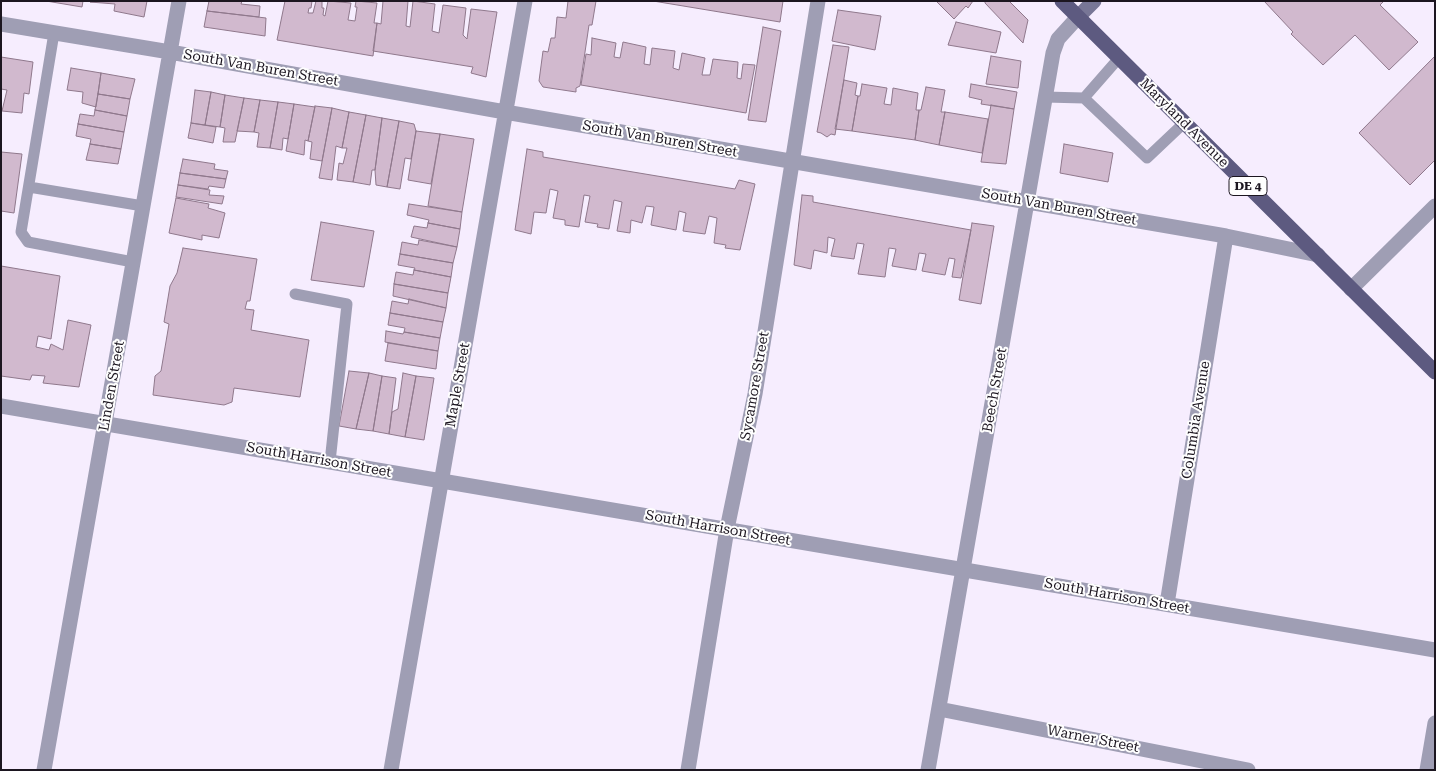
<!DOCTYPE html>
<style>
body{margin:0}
#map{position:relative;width:1436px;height:771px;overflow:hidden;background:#f6edfe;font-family:"Roboto Serif",serif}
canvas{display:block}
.frame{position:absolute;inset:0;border:2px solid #1c1620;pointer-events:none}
</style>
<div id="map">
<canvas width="1436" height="771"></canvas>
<div class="frame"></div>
</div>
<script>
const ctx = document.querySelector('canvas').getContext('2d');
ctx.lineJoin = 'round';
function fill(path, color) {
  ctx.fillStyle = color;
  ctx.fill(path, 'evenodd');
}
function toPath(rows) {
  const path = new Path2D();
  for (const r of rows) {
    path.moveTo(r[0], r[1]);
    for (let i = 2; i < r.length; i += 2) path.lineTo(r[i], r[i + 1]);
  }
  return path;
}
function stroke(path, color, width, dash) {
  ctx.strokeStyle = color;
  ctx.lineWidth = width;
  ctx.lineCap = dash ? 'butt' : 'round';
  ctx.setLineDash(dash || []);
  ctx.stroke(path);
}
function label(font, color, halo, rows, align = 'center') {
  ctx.font = font + ' "Roboto Serif",serif';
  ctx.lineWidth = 4;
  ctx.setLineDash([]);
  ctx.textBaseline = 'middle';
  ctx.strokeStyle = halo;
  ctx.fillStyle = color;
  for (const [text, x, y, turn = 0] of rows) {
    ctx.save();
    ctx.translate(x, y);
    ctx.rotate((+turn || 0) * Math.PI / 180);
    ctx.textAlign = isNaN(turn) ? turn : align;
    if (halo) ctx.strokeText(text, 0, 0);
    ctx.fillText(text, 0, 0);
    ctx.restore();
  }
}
const building = toPath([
 [46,1,83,1,82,7,46,1],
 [147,1,144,17,114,11,115,4,90,2,147,1],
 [209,1,242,1,241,4,260,6,259,17,207,11,209,1],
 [285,1,312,1,311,8,309,8,308,13,313,13,316,1,325,1,322,1,322,8,324,8,323,15,325,16,328,1,351,3,348,20,355,21,357,7,355,7,356,1,377,3,374,23,377,23,373,56,277,40,285,1],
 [383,1,408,1,406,26,410,27,413,1,435,4,432,31,439,33,443,5,466,8,463,35,467,39,471,9,497,12,486,77,471,73,473,67,373,51,377,23,381,24,383,1],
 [568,1,596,1,592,25,589,25,580,86,576,88,576,92,543,87,539,81,543,51,548,52,551,38,555,38,557,17,566,18,568,1],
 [653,1,783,1,780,22,653,1],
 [936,1,973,1,968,8,966,6,954,19,936,1],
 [985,1,1009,1,1028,20,1023,43,985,3,985,1],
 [1264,1,1384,1,1380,5,1418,42,1389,70,1355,35,1323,65,1291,34,1293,32,1264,1],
 [838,10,881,16,875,50,832,41,838,10],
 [207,11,266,18,265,36,204,27,207,11],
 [956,22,1001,32,996,53,948,45,956,22],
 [763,27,781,31,766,122,748,120,763,27],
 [592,38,616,43,614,57,620,58,623,42,646,47,644,64,650,65,652,48,675,51,673,68,679,70,682,53,705,58,702,75,710,75,713,59,738,62,737,78,741,79,743,64,755,65,746,113,581,85,586,54,591,55,592,38],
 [833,45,849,47,835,135,831,134,827,137,821,133,817,132,833,45],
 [991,56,1021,61,1018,88,986,84,991,56],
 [1435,56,1435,160,1410,185,1359,133,1435,56],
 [1,57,33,62,29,94,24,93,22,113,2,111,7,90,1,89,1,57],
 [71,68,101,73,96,107,82,103,83,92,67,90,71,68],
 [101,73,135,79,130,99,98,94,101,73],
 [844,80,857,83,855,95,858,96,852,131,835,129,844,80],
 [862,84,887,88,884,104,891,105,893,88,918,93,916,110,919,110,915,140,852,131,858,96,860,96,862,84],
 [971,84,1017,92,1014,109,981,104,982,100,969,97,971,84],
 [926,87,945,90,941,112,945,112,939,145,915,140,919,110,921,110,926,87],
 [195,90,211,92,205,125,191,123,195,90],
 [211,92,225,95,220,127,205,125,211,92],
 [98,94,130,99,127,116,95,110,98,94],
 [225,95,244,98,235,142,223,142,225,128,220,127,225,95],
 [244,98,260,100,254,132,237,131,244,98],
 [260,100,278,102,270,148,257,147,259,133,254,132,260,100],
 [278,102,294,104,288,139,283,138,282,150,270,148,278,102],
 [294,104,315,107,308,141,305,140,304,155,286,151,294,104],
 [991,105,1014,109,1006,164,981,162,991,105],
 [315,106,332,108,322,161,310,159,312,142,308,141,315,106],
 [332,108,349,112,342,148,336,146,332,180,319,178,332,108],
 [95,110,127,116,124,132,78,124,80,114,94,116,95,110],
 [349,112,366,115,353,182,337,180,339,163,343,164,347,148,342,148,349,112],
 [945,112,988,119,982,153,939,145,945,112],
 [366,115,382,118,375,170,372,170,370,185,353,182,366,115],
 [382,118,399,121,387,187,376,185,375,170,382,118],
 [399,121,414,124,416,131,411,159,405,158,400,189,387,187,399,121],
 [191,123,216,127,213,143,188,138,191,123],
 [78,124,124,132,121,149,90,144,91,139,76,136,78,124],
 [416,131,440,134,431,184,408,180,416,131],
 [440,134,474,139,462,212,428,206,440,134],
 [90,144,121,149,118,164,86,160,90,144],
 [1064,144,1113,153,1108,182,1060,173,1064,144],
 [527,149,543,152,543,157,735,189,739,180,755,184,740,250,725,248,726,245,714,243,717,218,709,216,705,234,683,231,686,213,679,211,676,230,651,225,654,207,646,206,642,223,631,220,630,233,617,231,622,202,614,200,609,229,597,227,598,224,585,222,590,196,584,195,579,227,565,225,565,220,553,218,558,191,550,189,546,213,534,212,531,234,515,230,527,149],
 [1,152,22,154,14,213,1,211,1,152],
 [183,159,215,164,214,169,228,171,226,179,180,173,183,159],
 [180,173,226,179,224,188,209,186,208,189,178,185,180,173],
 [178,185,210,190,209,195,224,196,222,204,176,197,178,185],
 [802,195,813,196,813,202,971,230,961,278,952,277,955,259,949,258,945,275,922,271,926,254,919,253,916,270,892,266,896,249,889,248,885,277,858,274,864,244,857,243,854,259,831,256,835,239,828,237,827,253,814,250,811,269,794,265,802,195],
 [176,198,209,204,208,208,225,213,219,238,202,235,202,240,169,233,176,198],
 [409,204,462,212,460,229,428,223,429,220,407,215,409,204],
 [321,222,374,231,364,287,311,280,321,222],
 [428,223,460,229,457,247,411,237,414,226,427,228,428,223],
 [972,223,994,226,981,304,959,300,972,223],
 [419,240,457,247,453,263,400,254,402,242,418,245,419,240],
 [183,248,257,259,250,301,247,301,245,309,254,310,251,330,309,340,300,397,234,388,232,402,224,405,153,395,155,376,161,371,169,324,164,322,170,286,177,273,183,248],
 [400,254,453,263,451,277,414,270,415,268,398,265,400,254],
 [1,266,60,276,51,339,38,336,36,347,49,350,51,344,63,350,68,320,91,325,79,387,43,383,45,376,32,375,30,380,1,376,1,266],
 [414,270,451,277,448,293,394,284,396,272,413,275,414,270],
 [394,284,448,293,446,308,393,296,394,284],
 [409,299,446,308,443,322,390,313,392,301,408,304,409,299],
 [390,313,443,322,440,338,404,332,405,328,388,325,390,313],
 [386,331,403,334,404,332,440,338,438,351,385,342,386,331],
 [388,343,438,351,436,369,385,361,388,343],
 [349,371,369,373,356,429,339,426,349,371],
 [369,373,382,376,373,431,356,429,369,373],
 [403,373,416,376,405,437,389,434,392,412,398,409,403,373],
 [382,376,396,378,389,434,373,431,382,376],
 [416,376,434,378,424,440,405,437,416,376]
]);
fill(building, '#d1b9ce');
stroke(building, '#8f788c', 1);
stroke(toPath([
 [54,33,21,232,28,242,133,262],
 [1119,58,1084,98,1147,158,1184,123],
 [1045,97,1084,98],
 [29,187,143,206],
 [295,294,347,304,330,462]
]), '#9f9eb4', 11);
stroke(toPath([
 [1,24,170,52,505,112,1226,236,1318,255],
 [1351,289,1435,206],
 [1,406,1435,650],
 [1167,604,1226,236],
 [939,709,1248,770],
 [44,770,179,1],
 [391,770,525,1],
 [688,770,727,529,755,394,818,1],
 [928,770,1053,53,1058,39,1078,17],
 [1427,770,1435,723]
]), '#9f9eb4', 15);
stroke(toPath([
 [1078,17,1094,1]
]), '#787696', 15);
stroke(toPath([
 [1062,1,1435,372]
]), '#5d5a80', 15);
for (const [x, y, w] of [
 [1248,186,38]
]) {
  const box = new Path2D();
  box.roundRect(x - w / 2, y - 9.5, w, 19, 4);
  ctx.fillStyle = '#fefefe';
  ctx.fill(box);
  stroke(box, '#1c1620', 1);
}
label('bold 12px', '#1c1620', null, [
 ["DE 4",1248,186]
]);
label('14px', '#1c1620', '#fefefe', [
 ["South Van Buren Street",261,68,10],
 ["Maryland Avenue",1184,123,45],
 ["South Van Buren Street",660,139,10],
 ["South Van Buren Street",1059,207,10],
 ["Maple Street",458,385,-80],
 ["Linden Street",112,386,-80],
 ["Sycamore Street",755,386,-80],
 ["Beech Street",995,390,-80],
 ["Columbia Avenue",1196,420,-81],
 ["South Harrison Street",319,460,10],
 ["South Harrison Street",718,528,10],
 ["South Harrison Street",1117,596,10],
 ["Warner Street",1093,739,11]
]);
</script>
